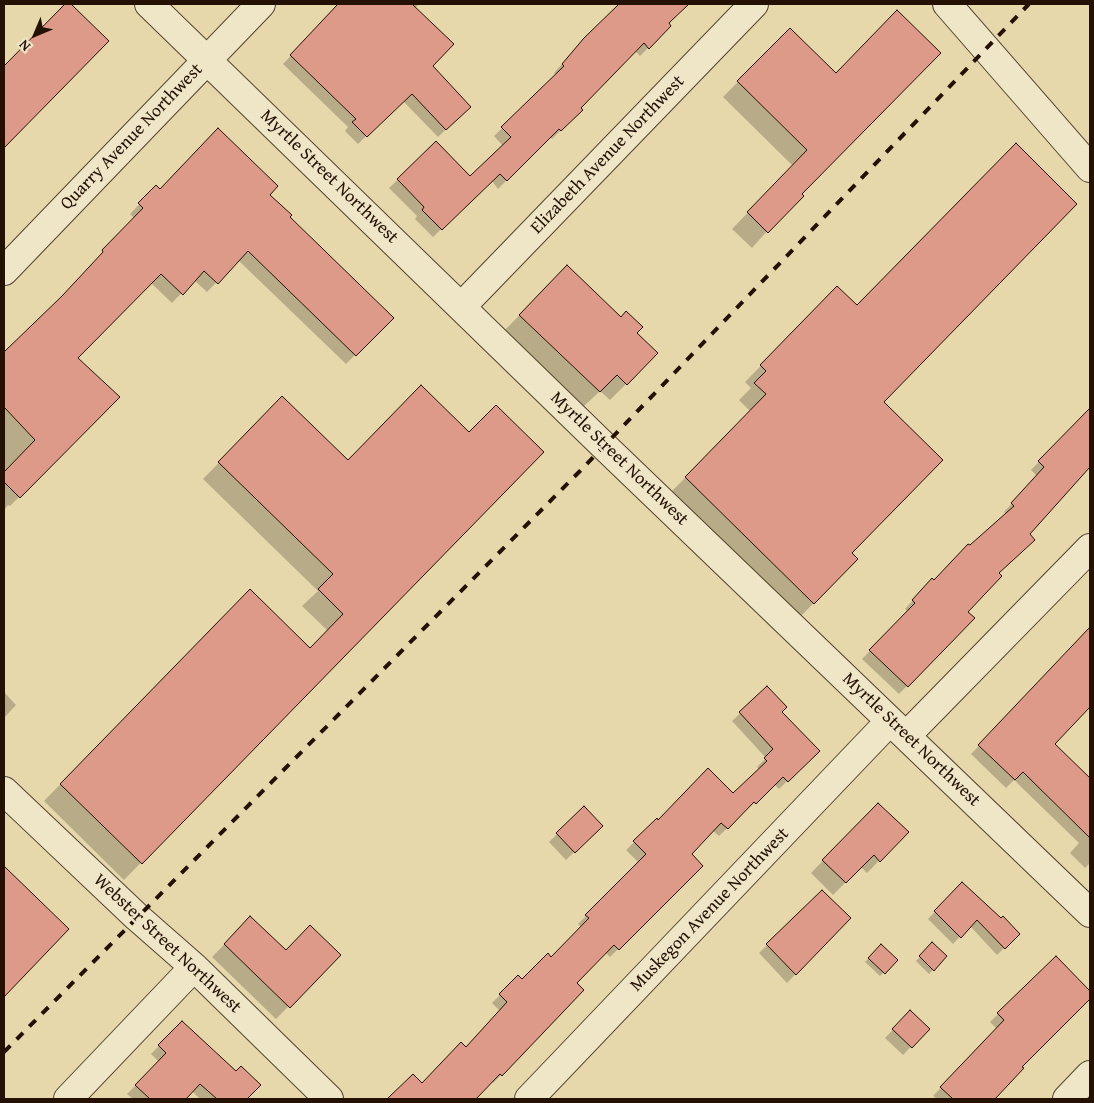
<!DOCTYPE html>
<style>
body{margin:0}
#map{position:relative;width:1094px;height:1103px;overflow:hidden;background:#e6d8ab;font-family:"Gentium Book Plus",serif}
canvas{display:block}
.frame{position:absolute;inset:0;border:5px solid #241104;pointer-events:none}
.north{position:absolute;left:10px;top:10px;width:50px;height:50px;-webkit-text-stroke:4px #efe6c8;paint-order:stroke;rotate:225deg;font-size:14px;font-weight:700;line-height:20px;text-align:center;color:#241104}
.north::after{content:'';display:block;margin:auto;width:18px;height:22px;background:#241104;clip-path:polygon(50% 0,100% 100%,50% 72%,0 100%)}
</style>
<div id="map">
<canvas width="1094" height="1103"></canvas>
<div class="frame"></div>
<div class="north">N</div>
</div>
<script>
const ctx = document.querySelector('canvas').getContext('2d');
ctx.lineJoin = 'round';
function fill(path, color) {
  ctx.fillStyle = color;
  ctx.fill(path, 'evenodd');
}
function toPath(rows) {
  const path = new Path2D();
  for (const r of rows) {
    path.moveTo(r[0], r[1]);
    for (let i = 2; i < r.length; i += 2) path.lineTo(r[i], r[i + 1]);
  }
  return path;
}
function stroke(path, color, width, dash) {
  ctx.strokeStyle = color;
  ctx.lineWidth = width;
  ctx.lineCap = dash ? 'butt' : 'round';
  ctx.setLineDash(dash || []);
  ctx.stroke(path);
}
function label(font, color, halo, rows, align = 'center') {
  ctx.font = font + ' "Gentium Book Plus",serif';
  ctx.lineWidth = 5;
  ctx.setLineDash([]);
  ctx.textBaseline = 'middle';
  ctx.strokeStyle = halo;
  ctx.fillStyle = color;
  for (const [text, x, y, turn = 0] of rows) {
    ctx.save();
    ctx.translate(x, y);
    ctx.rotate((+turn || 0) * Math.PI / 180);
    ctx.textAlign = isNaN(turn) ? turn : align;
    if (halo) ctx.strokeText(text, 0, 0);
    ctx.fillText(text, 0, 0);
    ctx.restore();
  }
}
fill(toPath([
 [67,4,107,41,4,147,4,68],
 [340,4,419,4,415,8,432,66,469,107,438,137,403,101,358,144,345,131,348,127,283,64],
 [620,4,688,4,667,23,670,26,640,56,635,51,579,108,581,110,552,139,550,137,498,189,492,181,433,237,415,219,417,216,389,188,436,143,470,177,503,146,494,136,557,75,554,73,576,48],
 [790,29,836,74,800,194,752,248,732,229,793,166,723,97],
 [156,187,160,190,268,195,288,217,392,318,346,364,238,260,207,292,194,280,172,303,150,282,77,358,118,397,10,506,8,505,4,510,4,354,56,304,134,218,130,214],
 [551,283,636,333,626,384,610,400,600,391,582,408,503,332],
 [837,288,882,402,850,553,857,559,797,620,669,494,751,412,739,400,751,388,745,382],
 [282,398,348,462,469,433,542,452,124,880,44,801,234,607,310,650,328,631,302,606,318,591,203,479],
 [1090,410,1090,461,966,612,973,618,899,694,862,659,908,612,905,609,924,588,934,582,1006,514,1004,512,1037,476,1031,470],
 [1090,631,1090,705,1053,744,1090,780,1090,863,1085,868,1070,853,1079,843,1014,780,1006,788,971,754],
 [767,688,781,712,818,751,779,789,774,784,719,836,712,830,690,854,701,866,610,957,605,952,576,983,501,1075,493,1083,491,1081,474,1099,389,1099,413,1076,422,1085,466,1049,500,1011,492,1003,518,977,522,980,551,958,581,927,578,924,639,863,626,850,657,820,658,821,733,794,759,769,757,767,766,758,732,721],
 [4,692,16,705,4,718],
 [878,804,907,832,867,873,861,867,833,895,811,873],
 [584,808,601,826,566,860,549,842],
 [9,873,67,929,4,995,4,878],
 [962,884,1019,934,997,955,970,926,953,944,928,919],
 [822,892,850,918,787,983,759,953],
 [250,918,285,952,339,955,276,1019,212,957],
 [932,944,946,956,929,974,916,961],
 [881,945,896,960,880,976,865,962],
 [1056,958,1090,993,1090,998,1021,1067,1022,1069,993,1099,937,1099,933,1096,997,1029,990,1022],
 [910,1012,928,1029,903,1055,885,1038],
 [182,1022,236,1073,259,1085,245,1099,200,1099,192,1091,184,1099,133,1099,127,1094,159,1062,151,1054]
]), '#0003');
const building = toPath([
 [65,4,71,4,109,41,4,148,4,66,65,4],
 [338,4,412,4,454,44,433,66,471,107,446,130,412,94,367,137,352,122,356,119,290,55,338,4],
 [619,4,689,4,669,23,671,26,649,49,644,43,581,108,583,110,561,131,559,129,507,181,500,174,442,230,422,210,424,207,397,179,436,141,470,176,511,137,501,127,564,66,562,64,584,38,619,4],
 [897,10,941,53,802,194,804,196,768,233,747,212,807,150,737,81,790,28,836,73,897,10],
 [218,128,278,186,270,195,292,215,290,217,394,318,356,356,248,251,218,284,204,271,183,295,161,274,78,358,120,397,20,498,4,482,4,472,35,440,4,407,4,352,62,296,103,252,102,250,143,208,138,203,156,185,160,189,218,128],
 [1016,143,1077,204,884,402,943,460,852,553,858,559,814,604,685,477,766,394,754,383,766,371,760,365,837,286,857,305,1016,143],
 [567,265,621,317,626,311,643,327,637,333,658,353,627,385,617,375,600,392,519,315,567,265],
 [421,385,469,432,496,405,544,452,142,864,60,784,250,589,310,648,343,614,318,589,333,574,218,462,282,396,348,460,421,385],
 [1090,408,1090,467,1030,534,1035,540,999,573,1002,576,968,612,975,618,908,687,869,650,915,603,912,600,932,578,934,580,968,544,970,545,1014,506,1011,503,1044,467,1038,461,1090,408],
 [1090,627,1090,707,1055,744,1090,778,1090,838,1023,772,1015,780,978,745,1090,627],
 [767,686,787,707,782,712,820,751,788,782,783,777,756,804,754,802,728,829,721,823,692,854,703,866,619,950,614,945,577,983,584,990,502,1076,500,1074,476,1099,387,1099,413,1074,422,1083,461,1042,466,1047,507,1002,499,994,518,975,522,979,548,953,551,957,589,918,585,915,646,854,633,841,657,818,658,820,708,768,733,793,767,761,764,758,773,749,739,712,767,686],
 [878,803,909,832,880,862,874,855,846,883,822,860,878,803],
 [584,806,603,826,575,853,556,833,584,806],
 [4,866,69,929,4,997,4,866],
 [962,882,1001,918,1003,916,1020,934,1005,949,977,920,961,938,934,911,962,882],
 [822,890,851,918,796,975,766,944,822,890],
 [250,916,286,950,310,925,341,955,290,1008,224,944,250,916],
 [932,942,947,956,934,971,919,956,932,942],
 [881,944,898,960,885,974,868,958,881,944],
 [1056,956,1090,991,1090,999,1022,1067,1024,1068,995,1099,953,1099,940,1087,1004,1020,997,1013,1056,956],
 [910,1010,930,1029,912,1048,892,1029,910,1010],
 [182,1021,236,1071,241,1066,261,1085,247,1099,217,1099,200,1084,186,1099,150,1099,135,1085,166,1053,158,1045,182,1021]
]);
fill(building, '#dd9a88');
stroke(building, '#241104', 1);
const minor = toPath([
 [149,4,604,446,1090,913],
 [947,4,1090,168],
 [4,271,261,4],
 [462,306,754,4],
 [906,736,1090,548],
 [4,791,137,917,194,967,329,1099],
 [68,1099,194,967],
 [529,1099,890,721],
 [1067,1099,1090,1075]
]);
stroke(minor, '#54432e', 30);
stroke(minor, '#efe6c8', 28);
stroke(toPath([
 [4,1052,580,471,1029,4]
]), '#241104', 4, [9, 9]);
label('18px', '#241104', '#efe6c8', [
 ["Quarry Avenue Northwest",132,137,-46],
 ["Elizabeth Avenue Northwest",608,155,-46],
 ["Myrtle Street Northwest",329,177,44],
 ["Myrtle Street Northwest",619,459,44],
 ["Myrtle Street Northwest",911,740,44],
 ["Muskegon Avenue Northwest",710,910,-46],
 ["Webster Street Northwest",167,944,43]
]);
</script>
